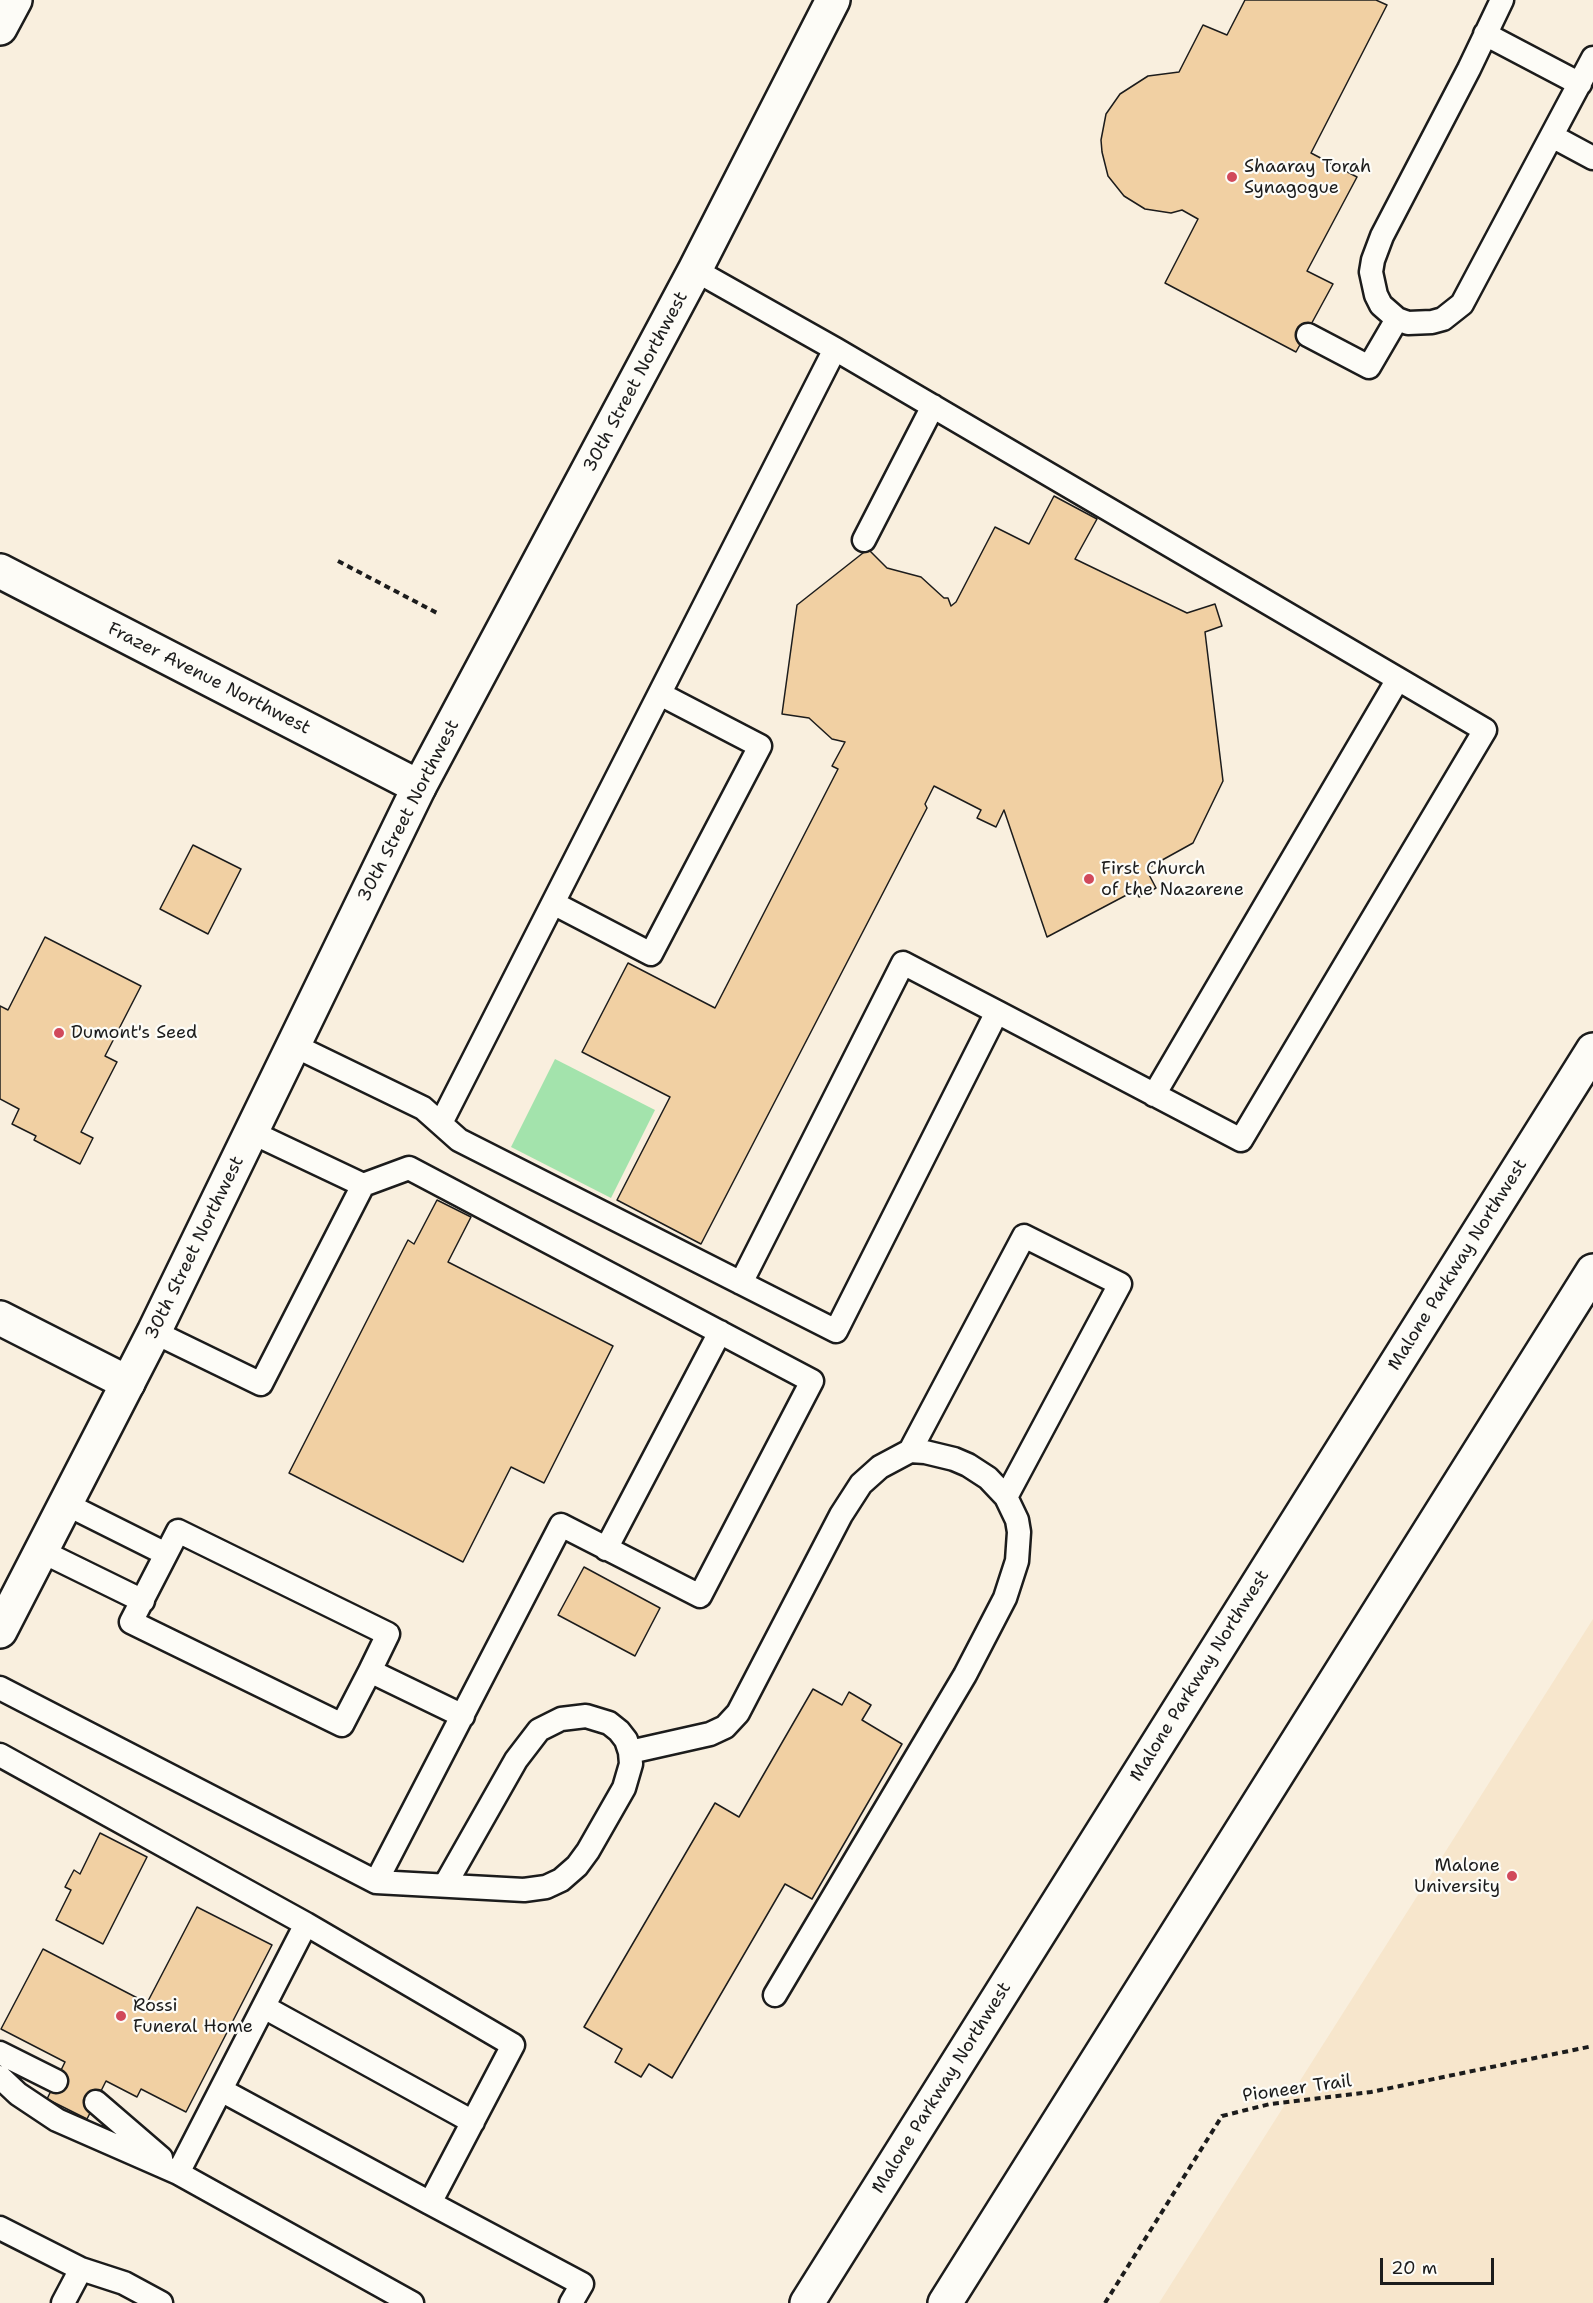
<!DOCTYPE html>
<style>
body{margin:0}
#map{position:relative;width:1593px;height:2303px;overflow:hidden;background:#f9efde;font-family:"Shantell Sans",sans-serif}
canvas{display:block}
.scale{position:absolute;left:1380px;top:2258px;width:114px;height:27px;box-sizing:border-box;border:3px solid #1c1c1c;border-top:0;padding-left:8px;font-size:18px;line-height:21px;white-space:nowrap;color:#1c1c1c;-webkit-text-stroke:4px #fdfcf7;paint-order:stroke}
</style>
<div id="map">
<canvas width="1593" height="2303"></canvas>
<div class="scale">20 m</div>
</div>
<script>
const ctx = document.querySelector('canvas').getContext('2d');
ctx.lineJoin = 'round';
function fill(path, color) {
  ctx.fillStyle = color;
  ctx.fill(path, 'evenodd');
}
function toPath(rows) {
  const path = new Path2D();
  for (const r of rows) {
    path.moveTo(r[0], r[1]);
    for (let i = 2; i < r.length; i += 2) path.lineTo(r[i], r[i + 1]);
  }
  return path;
}
function stroke(path, color, width, dash) {
  ctx.strokeStyle = color;
  ctx.lineWidth = width;
  ctx.lineCap = dash ? 'butt' : 'round';
  ctx.setLineDash(dash || []);
  ctx.stroke(path);
}
function label(font, color, halo, rows, align = 'center') {
  ctx.font = font + ' "Shantell Sans",sans-serif';
  ctx.lineWidth = 4.5;
  ctx.setLineDash([]);
  ctx.textBaseline = 'middle';
  ctx.strokeStyle = halo;
  ctx.fillStyle = color;
  for (const [text, x, y, turn = 0] of rows) {
    ctx.save();
    ctx.translate(x, y);
    ctx.rotate((+turn || 0) * Math.PI / 180);
    ctx.textAlign = isNaN(turn) ? turn : align;
    if (halo) ctx.strokeText(text, 0, 0);
    ctx.fillText(text, 0, 0);
    ctx.restore();
  }
}
fill(toPath([
 [1593,1619,1593,2303,1159,2303]
]), '#f7e6cc');
fill(toPath([
 [555,1059,655,1110,611,1198,511,1147]
]), '#a3e3ac');
const building = toPath([
 [1245,0,1376,0,1387,5,1311,153,1357,177,1307,271,1333,284,1296,352,1165,283,1198,219,1182,210,1171,213,1145,209,1124,196,1108,176,1102,152,1101,140,1106,114,1120,94,1148,76,1179,72,1203,25,1227,35,1245,0],
 [1054,496,1097,519,1075,559,1187,613,1215,604,1222,626,1205,632,1223,781,1193,843,1146,869,1156,888,1139,897,1136,890,1047,937,1004,810,996,827,977,818,981,810,934,786,925,804,927,808,701,1244,617,1200,670,1097,582,1052,628,963,715,1008,838,769,832,766,845,742,832,739,809,718,782,714,797,605,868,549,887,568,921,577,944,598,948,598,951,606,956,602,995,527,1029,544,1054,496],
 [193,845,241,869,208,934,160,909,193,845],
 [45,937,141,986,105,1056,117,1062,81,1132,93,1138,80,1164,34,1140,36,1136,12,1124,19,1109,0,1099,0,1006,8,1010,45,937],
 [437,1200,471,1217,448,1262,613,1346,544,1483,511,1467,463,1562,289,1473,408,1240,414,1244,437,1200],
 [584,1567,660,1608,635,1656,558,1615,584,1567],
 [813,1689,842,1705,849,1692,871,1705,862,1720,902,1744,812,1899,785,1884,672,2078,649,2064,641,2077,615,2062,622,2049,584,2027,715,1803,739,1817,813,1689],
 [100,1833,147,1857,103,1944,56,1920,71,1890,65,1887,74,1870,80,1874,100,1833],
 [197,1907,272,1945,186,2112,141,2089,137,2097,106,2081,87,2119,47,2099,65,2062,1,2029,43,1949,147,2003,197,1907]
]);
fill(building, '#f1d0a3');
stroke(building, '#1c1c1c', 1.5);
const service = toPath([
 [1502,0,1469,69,1382,236,1373,260,1371,272,1376,295,1381,305,1397,319,1408,323,1432,322,1443,319,1462,304,1593,58],
 [1485,34,1580,84],
 [1552,136,1593,158],
 [1308,335,1369,367,1397,319],
 [864,540,933,406],
 [553,903,651,954,760,746,660,694],
 [293,1045,423,1108,459,1140,836,1331,997,1012,1241,1140,1485,730,835,349,695,270],
 [1154,1095,1398,679],
 [441,1123,835,349],
 [251,1132,363,1185],
 [741,1283,903,963,997,1012],
 [154,1332,261,1384,363,1185,409,1168,812,1381,700,1596,561,1525,376,1882],
 [910,1451,925,1452,954,1459,968,1465,988,1478,1006,1497],
 [66,1504,166,1554],
 [606,1549,720,1332],
 [41,1551,143,1601],
 [370,1671,342,1725,131,1622,178,1531,388,1634,370,1671,463,1716],
 [0,1688,376,1882,524,1890,546,1887,561,1880,577,1866,588,1851,624,1788,631,1764,630,1752,626,1740,619,1731,609,1723,586,1716,561,1719,539,1730,516,1760,445,1885],
 [630,1752,710,1734,725,1727,738,1713,841,1515,861,1484,880,1467,910,1451,1024,1236,1120,1284,1006,1497,1017,1520,1019,1532,1017,1561,1005,1598,965,1675,775,1995],
 [0,1755,306,1924,513,2045,430,2203,582,2284,571,2303],
 [264,2007,473,2122],
 [0,2053,56,2081],
 [0,2077,18,2094,57,2120,178,2173,412,2303],
 [221,2090,430,2203],
 [96,2102,161,2158],
 [178,2173,306,1924],
 [0,2228,81,2269,63,2303],
 [81,2269,124,2283,161,2303]
]);
const minor = toPath([
 [0,28,15,0],
 [0,1318,128,1383]
]);
const tertiary = toPath([
 [0,571,419,787]
]);
const secondary = toPath([
 [0,1631,154,1332,419,787,695,270,833,0]
]);
const motorway = toPath([
 [807,2303,1593,1050],
 [945,2303,1593,1271]
]);
stroke(service, '#1c1c1c', 27);
stroke(minor, '#1c1c1c', 38);
stroke(tertiary, '#1c1c1c', 38);
stroke(secondary, '#1c1c1c', 38);
stroke(motorway, '#1c1c1c', 38);
stroke(toPath([
 [338,561,437,613],
 [1105,2303,1222,2116,1270,2104,1371,2092,1593,2046]
]), '#1c1c1c', 4, [6, 4.5]);
stroke(service, '#fdfcf7', 22);
stroke(minor, '#fdfcf7', 33);
stroke(tertiary, '#fdfcf7', 33);
stroke(secondary, '#fdfcf7', 33);
stroke(motorway, '#fdfcf7', 33);
for (const [x, y, r, color] of [
 [1232,177,6,"#d1495b"],
 [1089,879,6,"#d1495b"],
 [59,1033,6,"#d1495b"],
 [1512,1876,6,"#d1495b"],
 [121,2016,6,"#d1495b"]
]) {
  const dot = new Path2D();
  dot.arc(x, y, r, 0, 2 * Math.PI);
  ctx.fillStyle = color;
  ctx.fill(dot);
  stroke(dot, '#fdfcf7', 2);
}
label('18px', '#1c1c1c', '#fdfcf7', [
 ["Shaaray Torah",1244,167],
 ["Synagogue",1244,188],
 ["First Church",1101,869],
 ["of the Nazarene",1101,890],
 ["Dumont's Seed",71,1033],
 ["Malone",1500,1866,"right"],
 ["University",1500,1887,"right"],
 ["Rossi",133,2006],
 ["Funeral Home",133,2027]
], 'left');
label('18px', '#1c1c1c', '#fdfcf7', [
 ["30th Street Northwest",636,382,-62],
 ["Frazer Avenue Northwest",209,679,27],
 ["30th Street Northwest",409,811,-63],
 ["30th Street Northwest",195,1248,-64],
 ["Malone Parkway Northwest",1458,1265,-58],
 ["Malone Parkway Northwest",1200,1676,-58],
 ["Malone Parkway Northwest",942,2088,-58],
 ["Pioneer Trail",1297,2089,-8]
]);
</script>
